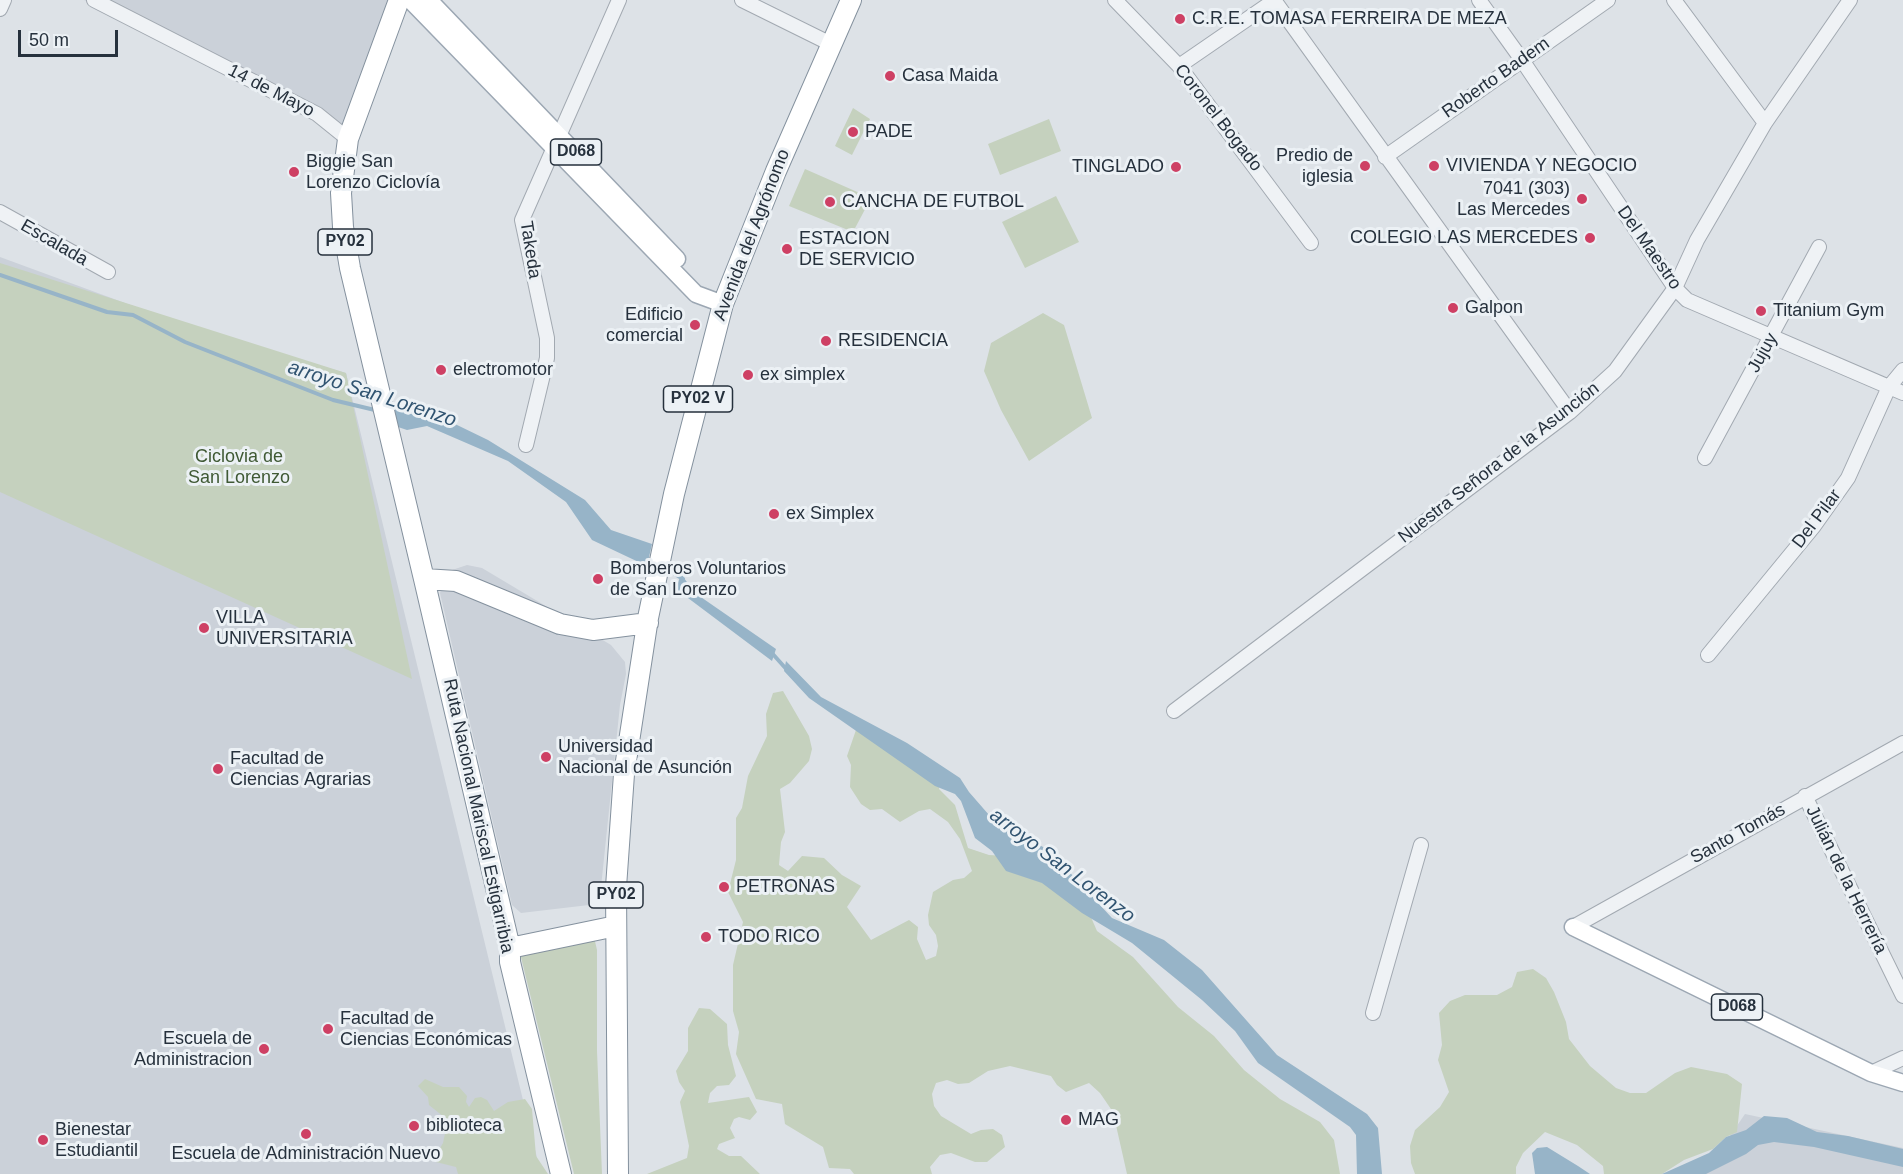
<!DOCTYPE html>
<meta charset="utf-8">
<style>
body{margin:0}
#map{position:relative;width:1903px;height:1174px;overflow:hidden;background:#dde2e7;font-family:Helvetica,sans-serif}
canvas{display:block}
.scale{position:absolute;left:18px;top:30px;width:100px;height:27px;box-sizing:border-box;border:3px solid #26313d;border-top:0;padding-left:8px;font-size:18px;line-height:21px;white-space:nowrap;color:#26313d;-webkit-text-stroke:4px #ecf1f5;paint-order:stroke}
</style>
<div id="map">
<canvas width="1903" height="1174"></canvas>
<div class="scale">50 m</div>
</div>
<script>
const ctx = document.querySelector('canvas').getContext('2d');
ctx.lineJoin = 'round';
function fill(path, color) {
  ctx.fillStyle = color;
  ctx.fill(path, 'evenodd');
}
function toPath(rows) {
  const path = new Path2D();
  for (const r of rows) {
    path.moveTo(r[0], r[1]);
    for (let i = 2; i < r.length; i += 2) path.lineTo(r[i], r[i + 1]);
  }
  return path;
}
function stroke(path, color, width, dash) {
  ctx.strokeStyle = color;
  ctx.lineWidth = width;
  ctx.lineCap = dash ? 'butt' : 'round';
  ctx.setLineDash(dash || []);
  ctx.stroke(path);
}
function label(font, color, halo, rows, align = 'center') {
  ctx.font = font + ' Helvetica,sans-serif';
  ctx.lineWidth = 6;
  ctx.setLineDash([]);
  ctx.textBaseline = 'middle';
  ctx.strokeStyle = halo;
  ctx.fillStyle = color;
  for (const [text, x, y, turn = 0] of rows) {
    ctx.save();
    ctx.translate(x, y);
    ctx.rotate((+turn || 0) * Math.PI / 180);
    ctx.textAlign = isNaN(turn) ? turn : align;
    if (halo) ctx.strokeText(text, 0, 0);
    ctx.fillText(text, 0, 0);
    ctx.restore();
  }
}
fill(toPath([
 [84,0,409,0,346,133],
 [0,257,201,331,346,373,541,1174,0,1174],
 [467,565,482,568,611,645,625,662,626,674,620,705,601,887,589,905,521,913,512,905,440,593,444,581,452,570],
 [1745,1114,1903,1148,1903,1174,1704,1174]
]), '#cbd1d9');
fill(toPath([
 [853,108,870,119,852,155,835,146],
 [1049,119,1061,151,1000,175,988,144],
 [805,169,871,198,853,232,789,206],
 [1056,196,1079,242,1025,268,1002,222],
 [0,263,346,373,412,679,0,492],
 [1043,313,1064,325,1092,418,1029,461,1001,410,984,371,991,343],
 [783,691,809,736,812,749,809,761,790,783,780,789,785,832,781,842,779,865,788,871,802,856,824,858,842,875,861,886,847,907,871,940,909,920,918,927,917,939,926,960,936,956,938,946,936,935,929,925,928,915,933,892,953,880,964,878,972,871,960,839,948,822,930,809,919,811,900,822,882,809,870,810,861,804,850,787,851,765,847,756,856,730,860,727,942,773,939,789,955,805,968,848,989,855,1006,856,1090,915,1097,931,1133,957,1178,1007,1214,1036,1244,1070,1280,1099,1320,1122,1334,1140,1340,1174,1127,1174,1113,1112,1100,1093,1089,1083,1066,1092,1057,1085,1051,1076,1010,1066,988,1071,969,1083,958,1084,947,1080,936,1083,932,1094,934,1106,941,1116,971,1134,981,1130,993,1129,1002,1135,1005,1147,987,1162,975,1162,951,1153,940,1155,930,1167,932,1174,854,1174,850,1169,829,1168,823,1147,785,1124,782,1104,756,1099,736,1054,739,1032,733,1011,733,965,743,922,728,892,736,860,736,818,742,808,748,776,767,736,766,714,773,693],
 [594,937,597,950,597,1051,602,1174,574,1174,519,949],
 [1533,969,1546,978,1554,992,1566,1022,1569,1039,1590,1066,1616,1088,1630,1093,1646,1093,1675,1073,1691,1067,1727,1074,1742,1084,1737,1132,1726,1137,1713,1149,1684,1160,1662,1174,1604,1174,1603,1166,1577,1145,1545,1132,1523,1153,1516,1167,1516,1174,1415,1174,1411,1163,1410,1146,1415,1130,1440,1107,1449,1092,1438,1060,1442,1045,1439,1013,1450,1001,1465,995,1497,995,1512,987,1517,972],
 [699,1008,710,1009,727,1024,728,1045,736,1076,729,1085,717,1086,710,1093,708,1103,749,1097,757,1112,750,1120,739,1117,734,1119,730,1128,735,1138,719,1144,717,1149,729,1156,741,1156,760,1174,647,1174,687,1158,689,1146,680,1102,685,1091,679,1082,676,1071,688,1051,688,1028],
 [425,1079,443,1087,459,1087,467,1096,466,1102,469,1107,475,1098,481,1097,487,1100,494,1111,508,1102,525,1099,532,1109,536,1156,548,1174,458,1174,456,1167,436,1162,436,1155,443,1143,447,1124,444,1117,429,1105,428,1097,418,1086]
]), '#c5d1be');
fill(toPath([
 [394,408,410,414,424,413,455,424,488,440,585,500,611,530,652,544,647,566,592,540,566,502,508,461,427,426,407,430,398,427],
 [681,574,695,593,776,649,772,661,676,589],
 [786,661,821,697,907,743,960,778,969,792,996,823,1049,850,1112,918,1164,940,1202,970,1277,1055,1367,1114,1378,1128,1382,1174,1357,1174,1356,1135,1350,1127,1258,1063,1235,1031,1202,1000,1132,943,1082,913,1042,883,1006,871,992,851,975,838,961,801,955,794,935,786,809,698,784,671],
 [1764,1116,1787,1118,1817,1132,1848,1136,1903,1149,1903,1167,1814,1147,1774,1142,1758,1145,1746,1154,1706,1174,1662,1174,1709,1153,1726,1137,1746,1130],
 [1547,1147,1578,1166,1590,1174,1535,1174,1532,1153,1537,1148]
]), '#97b4c8');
stroke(toPath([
 [0,275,107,312,133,315,185,342,333,400,379,411],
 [664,567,683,579],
 [771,652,788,671]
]), '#97b4c8', 4);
const minor = toPath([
 [94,0,317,114,348,139],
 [742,0,831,44],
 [1115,0,1179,66,1311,243],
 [1274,0,1570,412],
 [1479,0,1522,60,1675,288,1687,300,1903,393],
 [1674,0,1765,123],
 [0,9,4,0],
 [1179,66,1275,0],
 [1385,157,1608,0],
 [0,212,108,272],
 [526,445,547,358,547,338,522,220,619,0],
 [1705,458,1819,247],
 [1708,655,1814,526,1848,478,1889,387,1903,370],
 [1174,711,1570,412,1615,371,1675,288,1697,240,1765,123,1850,0],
 [1805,796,1903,996],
 [1573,927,1903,743],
 [1373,1013,1421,845],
 [1871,1073,1903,1058]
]);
const major = toPath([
 [410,0,696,294,723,304],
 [429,0,677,259],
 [1573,927,1871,1073,1903,1083]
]);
const highway = toPath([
 [399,0,348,139,341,193,343,227,350,268,424,579,510,948,510,962,561,1174],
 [424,579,456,581,560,624,593,630,648,623],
 [510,948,616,926],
 [618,1174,616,887,624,774,648,618,674,494,723,304,776,171,851,0]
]);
stroke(minor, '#a2a9b1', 16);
stroke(major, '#9ca7b3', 19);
stroke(highway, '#84919e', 22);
stroke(minor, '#eff2f5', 14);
stroke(major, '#fff', 16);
stroke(highway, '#fff', 20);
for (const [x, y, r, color] of [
 [1180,19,6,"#ce4064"],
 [890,76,6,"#ce4064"],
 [853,132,6,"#ce4064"],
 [1365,166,6,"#ce4064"],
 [1434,166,6,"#ce4064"],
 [1176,167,6,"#ce4064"],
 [294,172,6,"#ce4064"],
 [1582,199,6,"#ce4064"],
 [830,202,6,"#ce4064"],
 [1590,238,6,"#ce4064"],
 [787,249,6,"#ce4064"],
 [1453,308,6,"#ce4064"],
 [1761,311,6,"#ce4064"],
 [695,325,6,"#ce4064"],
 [826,341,6,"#ce4064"],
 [441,370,6,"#ce4064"],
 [748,375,6,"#ce4064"],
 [774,514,6,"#ce4064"],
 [598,579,6,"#ce4064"],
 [204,628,6,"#ce4064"],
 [546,757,6,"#ce4064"],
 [218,769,6,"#ce4064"],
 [724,887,6,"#ce4064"],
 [706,937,6,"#ce4064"],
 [328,1029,6,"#ce4064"],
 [264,1049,6,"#ce4064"],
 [1066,1120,6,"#ce4064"],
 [414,1126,6,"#ce4064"],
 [306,1134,6,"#ce4064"],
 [43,1140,6,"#ce4064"]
]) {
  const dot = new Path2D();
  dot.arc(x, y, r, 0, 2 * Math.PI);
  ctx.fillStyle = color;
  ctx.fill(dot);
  stroke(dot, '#ecf1f5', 2);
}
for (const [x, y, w] of [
 [576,152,51],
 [345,242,54],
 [698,399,69],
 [616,895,54],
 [1737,1007,51]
]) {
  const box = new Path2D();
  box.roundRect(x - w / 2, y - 13, w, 26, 4.5);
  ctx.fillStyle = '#ecf1f5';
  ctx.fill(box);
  stroke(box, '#26313d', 1.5);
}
label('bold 16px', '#26313d', null, [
 ["D068",576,152],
 ["PY02",345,242],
 ["PY02 V",698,399],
 ["PY02",616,895],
 ["D068",1737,1007]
]);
label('18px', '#26313d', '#ecf1f5', [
 ["C.R.E. TOMASA FERREIRA DE MEZA",1192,19],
 ["Casa Maida",902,76],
 ["PADE",865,132],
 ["Predio de",1353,156,"right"],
 ["iglesia",1353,177,"right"],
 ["Biggie San",306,162],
 ["Lorenzo Ciclovía",306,183],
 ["VIVIENDA Y NEGOCIO",1446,166],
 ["TINGLADO",1164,167,"right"],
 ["7041 (303)",1570,189,"right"],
 ["Las Mercedes",1570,210,"right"],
 ["CANCHA DE FUTBOL",842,202],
 ["COLEGIO LAS MERCEDES",1578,238,"right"],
 ["ESTACION",799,239],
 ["DE SERVICIO",799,260],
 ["Galpon",1465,308],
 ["Titanium Gym",1773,311],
 ["Edificio",683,315,"right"],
 ["comercial",683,336,"right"],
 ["RESIDENCIA",838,341],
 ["electromotor",453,370],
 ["ex simplex",760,375],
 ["ex Simplex",786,514],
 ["Bomberos Voluntarios",610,569],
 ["de San Lorenzo",610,590],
 ["VILLA",216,618],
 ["UNIVERSITARIA",216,639],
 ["Universidad",558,747],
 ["Nacional de Asunción",558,768],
 ["Facultad de",230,759],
 ["Ciencias Agrarias",230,780],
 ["PETRONAS",736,887],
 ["TODO RICO",718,937],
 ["Facultad de",340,1019],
 ["Ciencias Económicas",340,1040],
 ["Escuela de",252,1039,"right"],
 ["Administracion",252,1060,"right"],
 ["MAG",1078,1120],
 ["biblioteca",426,1126],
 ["Bienestar",55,1130],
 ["Estudiantil",55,1151],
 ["Escuela de Administración Nuevo",306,1154,"center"]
], 'left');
label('18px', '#26313d', '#ecf1f5', [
 ["Roberto Badem",1496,78,-35],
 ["14 de Mayo",271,91,27],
 ["Coronel Bogado",1218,118,52],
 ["Avenida del Agrónomo",752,235,-69],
 ["Escalada",54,243,30],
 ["Del Maestro",1649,248,55],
 ["Takeda",530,250,81],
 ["Jujuy",1763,353,-61],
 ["Nuestra Señora de la Asunción",1499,463,-38],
 ["Del Pilar",1817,519,-53],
 ["Ruta Nacional Mariscal Estigarribia",478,816,78],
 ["Santo Tomás",1738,834,-29],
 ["Julián de la Herrería",1846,880,64]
]);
label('18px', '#3f5934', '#ecf1f5', [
 ["Ciclovia de",239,457],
 ["San Lorenzo",239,478]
]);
label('italic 20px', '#315471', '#ecf1f5', [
 ["arroyo San Lorenzo",372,394,18],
 ["arroyo San Lorenzo",1062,866,37]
]);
</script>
